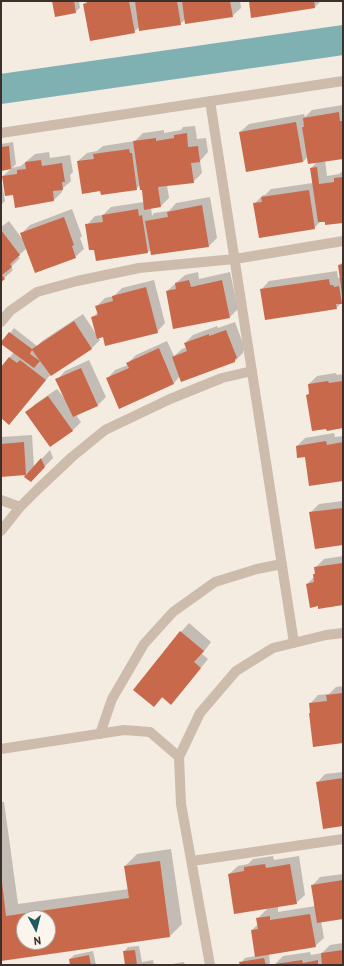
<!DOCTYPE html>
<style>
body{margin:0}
#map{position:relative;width:344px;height:966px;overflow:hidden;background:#f4ebe1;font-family:"PT Sans",sans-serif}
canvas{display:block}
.frame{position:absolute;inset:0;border:2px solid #3b302b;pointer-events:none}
.north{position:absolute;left:16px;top:910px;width:40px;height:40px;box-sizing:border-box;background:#fbf5ee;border:1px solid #aea6a0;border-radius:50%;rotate:173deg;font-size:11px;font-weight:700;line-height:16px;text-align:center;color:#3b302b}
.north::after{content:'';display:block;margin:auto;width:14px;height:18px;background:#1f5a5e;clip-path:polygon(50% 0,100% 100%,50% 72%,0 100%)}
</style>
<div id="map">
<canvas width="344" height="966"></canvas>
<div class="frame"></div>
<div class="north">N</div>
</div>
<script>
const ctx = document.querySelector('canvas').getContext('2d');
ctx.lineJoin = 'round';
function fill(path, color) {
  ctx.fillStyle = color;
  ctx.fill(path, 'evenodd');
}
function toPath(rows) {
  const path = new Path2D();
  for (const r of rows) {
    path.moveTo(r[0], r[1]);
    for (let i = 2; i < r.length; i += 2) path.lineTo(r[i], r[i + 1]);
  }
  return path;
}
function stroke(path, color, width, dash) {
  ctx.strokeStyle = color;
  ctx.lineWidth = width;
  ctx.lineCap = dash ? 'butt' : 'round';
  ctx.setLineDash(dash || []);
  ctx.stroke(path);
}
fill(toPath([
 [53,1,79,1,80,8,75,12],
 [87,1,240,1,241,8,232,16,186,19,180,24,140,26,134,32,84,4],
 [250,1,321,1,315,7],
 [343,105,343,158,325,160,327,176,339,174,343,171,343,222,321,221,314,228,254,204,263,195,265,195,271,189,313,183,311,168,318,161,308,156,303,162,240,132,249,124,304,114,305,117,312,110],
 [195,126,197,139,206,138,208,152,200,161,202,173,193,182,167,185,169,198,161,206,151,208,152,216,154,213,169,211,176,203,210,197,217,238,209,246,151,249,148,252,95,249,87,225,95,216,103,215,111,207,144,202,142,189,140,185,136,189,101,190,78,161,87,153,97,151,103,146,135,141,143,133,164,130,164,133,181,130,183,127],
 [13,142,16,164,12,168,21,166,35,154,49,152,50,158,70,155,73,172,70,175,71,181,62,189,62,192,54,200,16,207,14,194,4,195,5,201,1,205,1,178,4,195,6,194,3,176,11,169,1,170,1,144],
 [72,209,82,236,80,238,84,249,75,257,27,248,18,256,20,258,11,267,13,270,1,281,1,227,9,221,23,240,21,234,30,225],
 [343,262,343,302,336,308,261,290,269,281,337,271,338,278,341,277,339,265],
 [198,272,199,279,230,272,238,309,230,317,174,328,167,291,185,275],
 [154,280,165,323,157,332,104,336,99,338,100,340,92,348,51,375,51,374,17,415,9,424,1,417,1,368,14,352,10,333,14,328,37,346,42,341,83,314,96,334,93,317,98,312,97,306,105,298,114,296,122,288],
 [235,322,245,349,243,351,243,353,235,361,180,376,174,383,119,407,107,379,115,370,128,365,128,363,136,355,167,341,174,356,182,349,187,347,185,343,193,335,217,326,218,328],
 [89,360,106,397,98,405,76,415,81,422,73,430,50,446,27,413,35,404,57,389,65,399,57,380,65,371],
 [336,373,337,375,343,374,343,427,307,396,310,392,309,384,317,376],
 [334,433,335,437,343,436,343,480,305,455,297,446,305,438],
 [32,435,34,467,50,450,53,458,31,481,28,474,1,476,1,437],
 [343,501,343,544,310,513,319,504],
 [343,556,343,604,307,584,314,577,314,574,316,572,315,568,324,559],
 [189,623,211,642,202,654,208,659,179,695,171,703,163,697,154,706,181,632],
 [343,686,343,742,310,704,318,695,329,694,336,687],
 [343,772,343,825,317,783,325,774],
 [1,802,4,802,18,904,129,889,125,866,137,854,171,849,182,924,170,936,1,960],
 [24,918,48,918,48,942,24,942],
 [273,856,274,860,299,856,305,895,296,903,278,906,278,912,315,906,312,886,320,877,343,874,343,918,321,921,324,938,315,946,269,953,270,965,241,965,241,963,245,958,256,956,252,930,258,924,258,918,268,908,229,874,238,866,248,864,253,859],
 [343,943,343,965,274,965,283,956,310,952,311,955,322,953,330,945],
 [139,946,142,962,153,960,154,965,126,965,124,952,128,947],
 [93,951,96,965,71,965,70,959,74,955],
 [184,962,185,965,167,965]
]), '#0003');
stroke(toPath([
 [1,89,343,40]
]), '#7fb0b2', 30);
fill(toPath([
 [52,1,74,1,76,13,55,17],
 [87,1,129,1,135,33,90,41,83,4,87,3],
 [135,1,177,1,181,25,139,31],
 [182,1,230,1,233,17,185,24],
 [249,1,314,1,315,8,251,18],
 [339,112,340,121,342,121,343,125,343,159,308,164,302,127,304,127,303,118],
 [296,122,303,162,246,172,239,132],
 [187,133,188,147,198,146,200,162,191,163,194,183,158,187,161,207,144,210,142,190,140,190,133,141,156,138,156,141,174,138,174,135],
 [9,146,11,169,1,171,1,147],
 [129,149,130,153,132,153,137,190,101,195,100,191,82,194,77,161,94,159,93,154],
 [41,160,42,166,62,163,65,182,62,182,63,190,53,191,54,201,15,208,13,195,5,196,2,176,17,174,17,170,26,169,25,162],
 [317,167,319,184,334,182,334,178,343,177,343,223,325,225,325,222,318,222,310,168],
 [309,190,315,229,259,238,253,203,262,202,261,197],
 [202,205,209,247,151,255,145,221,168,217,167,212],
 [138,209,139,216,142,215,148,253,96,261,94,250,89,250,85,224,103,222,102,215],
 [64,217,74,245,72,246,76,258,35,273,20,233],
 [1,230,20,255,10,264,12,267,2,275,5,279,1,282],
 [343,264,343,294,342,294,338,265],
 [329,279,330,285,333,285,334,287,339,286,342,304,336,304,337,309,265,320,260,289],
 [189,280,191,287,222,280,230,318,173,329,166,291,176,289,175,283],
 [146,287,158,333,105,346,103,337,97,339,91,317,98,315,95,306,113,301,112,296],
 [74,321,92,349,51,376,32,350,30,354,40,361,34,368,1,344,1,342,9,332,32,349],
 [226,330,237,358,235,359,235,362,181,382,172,357,187,351,184,343,209,334,209,336],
 [159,348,174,384,119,409,106,378,129,368,126,363],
 [9,357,17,363,20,360,46,380,9,425,1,418,1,367],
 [81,368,98,406,73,417,55,379],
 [328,381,329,383,343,381,343,428,327,431,326,429,312,431,306,395,309,394,308,384],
 [48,396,73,431,50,447,25,412],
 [326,441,327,445,343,442,343,481,309,486,305,457,297,458,296,446],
 [24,442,26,475,41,458,45,467,31,482,24,477,25,475,1,477,1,444],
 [343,508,343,545,315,549,309,512],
 [343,563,343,605,318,609,318,606,310,608,306,584,314,582,313,574,315,574,314,567],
 [180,631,204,651,194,662,201,668,171,705,162,697,154,707,133,690],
 [343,693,343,743,313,747,309,713,310,713,309,703,327,701,326,695],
 [343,778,343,826,323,829,316,782],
 [160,861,170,937,1,961,1,882,2,882,6,916,129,898,124,866],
 [24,918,48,918,48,942,24,942],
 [265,864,266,868,290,864,297,904,234,914,228,874,244,871,244,867],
 [343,880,343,919,317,923,311,885],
 [310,914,316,947,255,957,251,930,258,929,256,918,270,916,270,920],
 [135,950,137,965,125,965,123,951],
 [343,950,343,965,322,965,321,953],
 [89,955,91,965,70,965,69,959],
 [264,958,266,965,240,965,239,962],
 [302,960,303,963,318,960,318,965,275,965,275,964]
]), '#c8694b');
stroke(toPath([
 [210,101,294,643],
 [1,133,343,81],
 [1,322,10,311,37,292,77,281,139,268,235,259,343,241],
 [1,500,20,507],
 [1,531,20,507,38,489,72,457,105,430,170,399,222,378,252,371],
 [100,734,112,699,144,644,173,612,215,582,257,569,282,564],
 [1,749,124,730,150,732,179,757],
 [192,861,343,839],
 [210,965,181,804,179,757,200,713,236,671,273,648,326,635,343,633]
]), '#cdbbac', 10);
</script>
